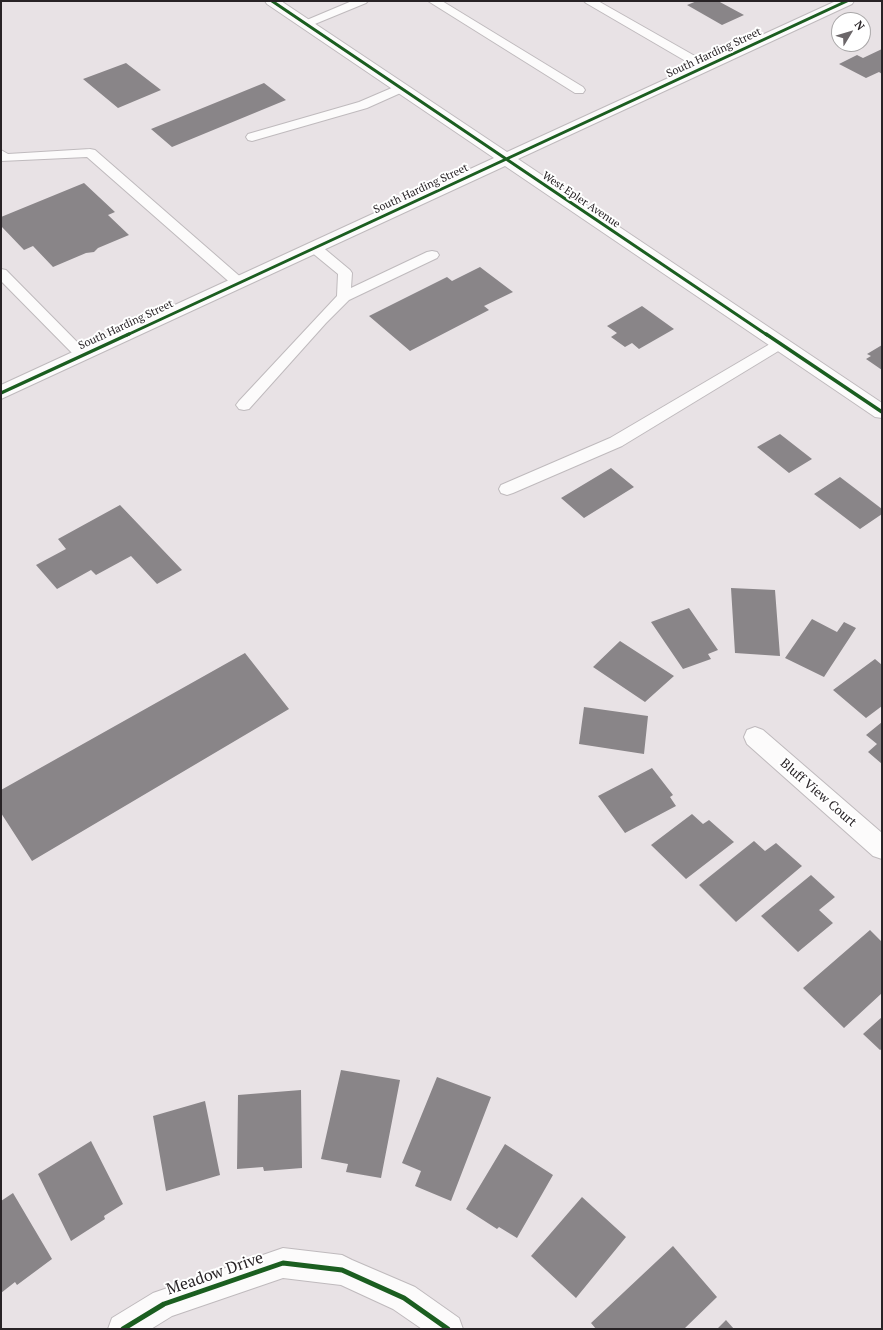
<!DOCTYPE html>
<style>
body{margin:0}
#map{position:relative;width:883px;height:1330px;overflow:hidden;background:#e8e2e5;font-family:"PT Serif",serif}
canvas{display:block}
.frame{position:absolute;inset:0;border:2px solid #282326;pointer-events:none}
.north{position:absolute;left:831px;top:12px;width:40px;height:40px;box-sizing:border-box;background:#fff;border:1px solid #a9a7a8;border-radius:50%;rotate:52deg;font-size:11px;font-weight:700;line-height:16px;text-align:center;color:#282326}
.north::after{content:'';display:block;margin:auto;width:14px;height:18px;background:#6b6669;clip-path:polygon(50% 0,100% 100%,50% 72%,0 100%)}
</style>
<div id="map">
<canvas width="883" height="1330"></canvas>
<div class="frame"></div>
<div class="north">N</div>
</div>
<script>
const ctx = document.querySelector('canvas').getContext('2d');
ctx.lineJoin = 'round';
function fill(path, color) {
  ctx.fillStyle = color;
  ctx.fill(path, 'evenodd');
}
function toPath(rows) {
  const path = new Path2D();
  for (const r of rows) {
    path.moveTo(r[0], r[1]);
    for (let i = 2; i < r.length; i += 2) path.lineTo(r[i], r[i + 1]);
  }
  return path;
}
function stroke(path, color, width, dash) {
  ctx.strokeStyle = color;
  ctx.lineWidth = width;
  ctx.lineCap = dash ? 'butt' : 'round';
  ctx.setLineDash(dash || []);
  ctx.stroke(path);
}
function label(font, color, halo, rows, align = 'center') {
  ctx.font = font + ' "PT Serif",serif';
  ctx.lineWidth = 4;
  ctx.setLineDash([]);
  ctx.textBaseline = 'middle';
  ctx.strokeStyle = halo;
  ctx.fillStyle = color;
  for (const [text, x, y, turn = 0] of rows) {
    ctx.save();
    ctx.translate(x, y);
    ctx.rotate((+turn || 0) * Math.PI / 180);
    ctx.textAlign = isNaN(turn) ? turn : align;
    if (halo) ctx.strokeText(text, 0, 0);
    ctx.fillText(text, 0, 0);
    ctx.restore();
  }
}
fill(toPath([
 [697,1,718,1,744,15,722,25,687,5],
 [882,49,882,74,879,72,866,78,839,64,857,55,863,58],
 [126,63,161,90,118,108,83,79],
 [264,83,286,100,172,147,151,129],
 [84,183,115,212,108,215,129,235,98,248,94,252,86,253,53,267,33,246,24,250,1,226,1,217],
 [480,267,513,292,484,306,489,310,410,351,369,316,447,277,452,281],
 [642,306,674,329,639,349,632,343,625,347,611,337,617,333,607,326],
 [882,345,882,370,866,359,871,356,867,354],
 [780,434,812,459,789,473,757,447],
 [611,468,634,487,584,518,561,498],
 [840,477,882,509,882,514,860,529,814,494],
 [120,505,182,570,157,584,131,556,96,575,91,570,57,589,36,565,66,549,58,539],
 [731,588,775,590,780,656,735,653],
 [689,608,718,650,708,654,711,659,683,669,651,622],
 [812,619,837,632,844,622,856,628,824,677,785,658],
 [620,641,674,676,645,702,593,667],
 [245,653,289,709,32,861,1,813,1,790],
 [875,659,882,665,882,706,866,718,833,690],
 [584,707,648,716,644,754,579,744],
 [882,722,882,764,868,752,877,744,866,735],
 [652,768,673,795,670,797,676,806,625,833,598,796],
 [692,814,703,824,709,820,734,842,686,879,651,845],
 [754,841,765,851,776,843,802,866,736,922,699,885],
 [811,875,835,897,819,910,833,923,798,952,761,916],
 [870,930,882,942,882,993,844,1028,803,988],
 [882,1017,882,1049,880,1050,863,1034],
 [341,1070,400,1080,381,1178,346,1172,348,1164,321,1159],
 [437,1077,491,1097,451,1201,415,1186,421,1171,402,1163],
 [301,1090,302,1168,264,1171,263,1167,237,1169,238,1095],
 [205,1101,220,1175,166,1191,153,1116],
 [91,1141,123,1204,104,1216,105,1219,71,1241,38,1174],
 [505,1144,553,1175,517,1238,499,1227,497,1229,466,1209],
 [13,1193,52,1259,17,1285,15,1282,1,1293,1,1201],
 [582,1197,626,1237,576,1298,531,1256],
 [673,1246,717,1297,684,1329,596,1329,591,1323],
 [726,1320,734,1329,717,1329]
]), '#898588');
const lane = toPath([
 [352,1,368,1,366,3,310,26,306,27,302,26,300,24,302,22,352,1],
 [428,1,442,1,583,87,585,90,583,93,575,93,428,1],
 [584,1,598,1,709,64,711,67,709,70,701,70,586,3,584,1],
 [401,84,405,85,407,88,405,91,367,108,252,141,248,140,246,137,248,134,359,102,401,84],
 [90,149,95,150,244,280,246,283,244,286,239,287,234,286,87,157,1,161,1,150,8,154,90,149],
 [315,244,320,245,350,270,352,273,351,288,427,252,432,251,437,252,439,255,437,258,349,300,326,323,249,409,244,410,239,409,236,405,239,401,337,296,338,274,310,251,308,248,310,245,315,244],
 [1,269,6,270,87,352,89,355,87,358,82,360,77,358,1,281,1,269],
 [780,339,785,341,787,344,785,347,622,446,513,493,507,495,501,493,499,489,501,485,610,438,775,341,780,339]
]);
const street = toPath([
 [755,727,763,730,882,833,882,859,873,856,747,744,744,737,747,730,755,727],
 [283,1248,342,1255,352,1260,415,1287,459,1318,463,1329,422,1329,393,1309,341,1285,283,1278,172,1316,151,1329,108,1329,112,1318,153,1293,283,1248]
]);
const secondary = toPath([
 [265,1,281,1,507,152,836,1,854,1,852,4,518,159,882,403,882,418,875,417,505,166,1,399,1,385,494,158,267,4,265,1]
]);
stroke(lane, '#bfbabd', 2);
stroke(street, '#bfbabd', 2);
stroke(secondary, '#bfbabd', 2);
fill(lane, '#fcfbfb');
fill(street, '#fcfbfb');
fill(secondary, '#fcfbfb');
stroke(toPath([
 [272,1,767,335],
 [127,335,847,1]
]), '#1b5e20', 3);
stroke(toPath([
 [766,334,882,412],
 [1,393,129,334]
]), '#1b5e20', 3.5);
stroke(toPath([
 [123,1329,164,1304,283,1263,342,1270,404,1298,448,1329]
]), '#1b5e20', 5);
label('11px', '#282326', '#fff', [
 ["South Harding Street",714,53,-25],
 ["South Harding Street",421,189,-25],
 ["West Epler Avenue",581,200,34],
 ["South Harding Street",126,325,-25]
]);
label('13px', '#282326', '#fff', [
 ["Bluff View Court",818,793,41]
]);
label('16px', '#282326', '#fff', [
 ["Meadow Drive",215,1274,-19]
]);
</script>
